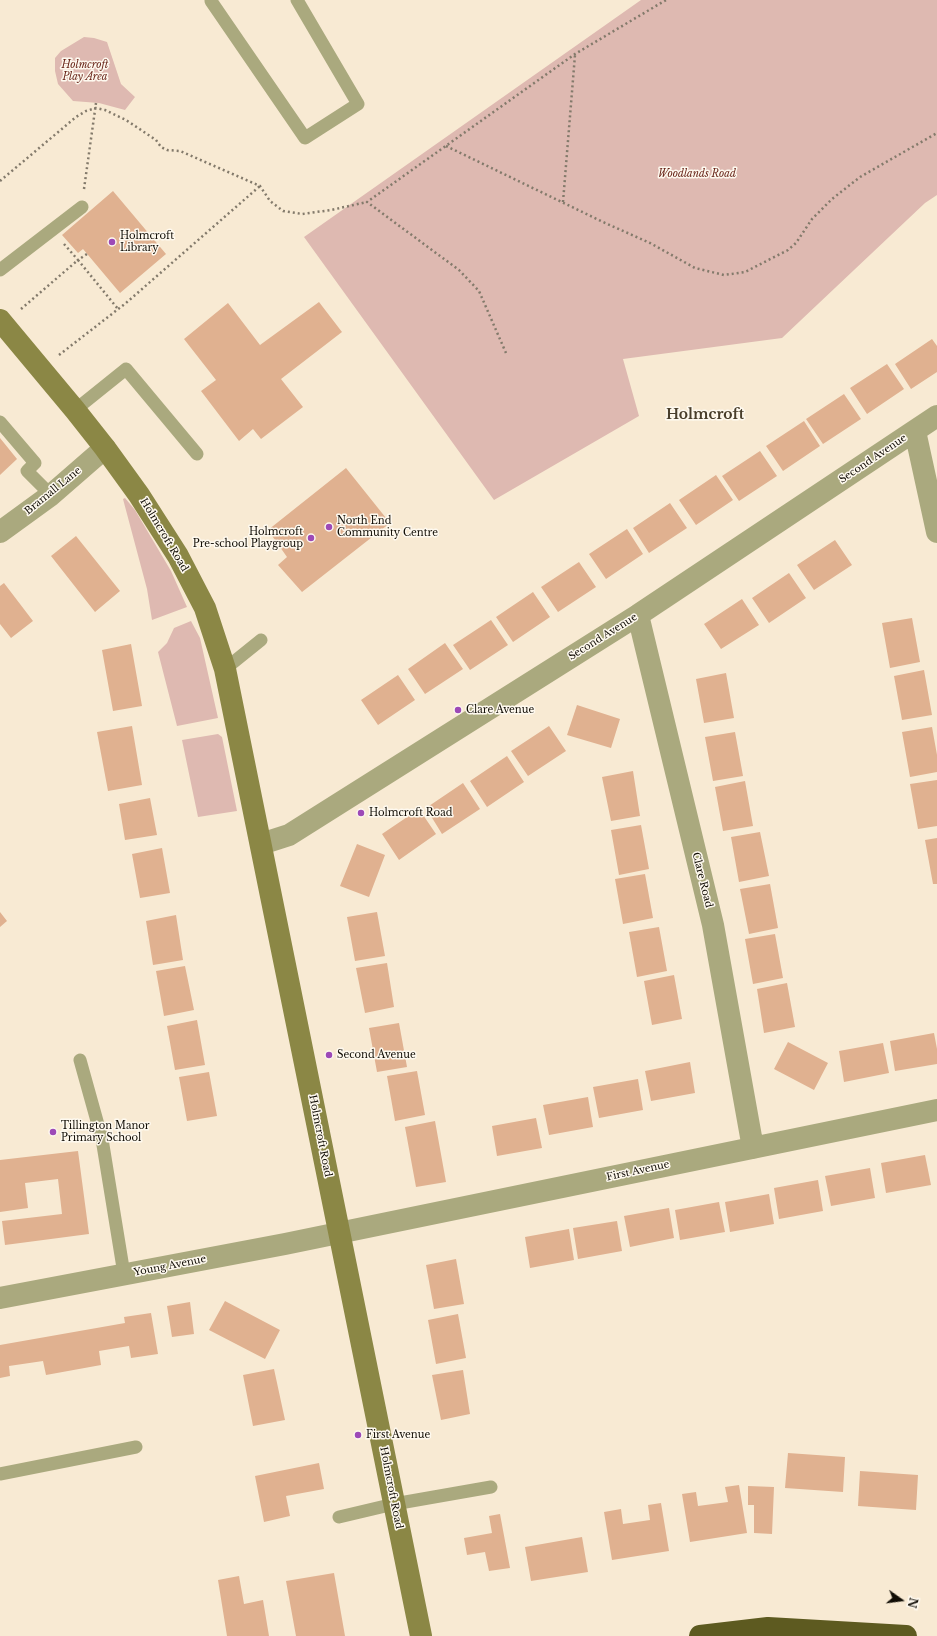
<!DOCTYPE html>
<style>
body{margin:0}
#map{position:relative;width:937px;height:1636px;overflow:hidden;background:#f8ead3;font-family:"Libre Baskerville",serif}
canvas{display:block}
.north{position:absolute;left:881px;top:1580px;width:40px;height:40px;-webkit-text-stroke:3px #fef9ef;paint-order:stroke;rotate:104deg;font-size:11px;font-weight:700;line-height:16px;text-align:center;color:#110d05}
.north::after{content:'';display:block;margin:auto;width:14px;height:18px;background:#110d05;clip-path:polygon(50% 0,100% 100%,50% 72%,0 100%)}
</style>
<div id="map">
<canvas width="937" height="1636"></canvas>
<div class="north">N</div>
</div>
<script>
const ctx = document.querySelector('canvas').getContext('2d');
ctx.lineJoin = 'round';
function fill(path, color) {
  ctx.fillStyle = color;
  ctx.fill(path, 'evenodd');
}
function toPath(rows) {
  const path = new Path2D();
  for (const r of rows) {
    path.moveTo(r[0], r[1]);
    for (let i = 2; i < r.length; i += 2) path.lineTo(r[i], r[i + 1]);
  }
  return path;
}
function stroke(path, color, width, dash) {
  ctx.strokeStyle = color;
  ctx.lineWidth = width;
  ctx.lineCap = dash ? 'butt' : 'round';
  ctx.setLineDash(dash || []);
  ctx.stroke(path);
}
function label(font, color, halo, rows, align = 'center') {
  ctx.font = font + ' "Libre Baskerville",serif';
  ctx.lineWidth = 3;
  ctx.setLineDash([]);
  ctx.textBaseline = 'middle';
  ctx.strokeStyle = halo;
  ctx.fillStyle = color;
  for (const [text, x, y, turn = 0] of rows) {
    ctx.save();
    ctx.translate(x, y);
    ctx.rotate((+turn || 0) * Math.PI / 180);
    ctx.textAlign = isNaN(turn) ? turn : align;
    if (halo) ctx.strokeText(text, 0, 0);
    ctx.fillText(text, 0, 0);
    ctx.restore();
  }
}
fill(toPath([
 [641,0,937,0,937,195,925,203,782,338,623,359,639,416,494,500,304,237],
 [84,37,94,38,107,42,121,84,135,97,125,110,99,103,73,101,58,84,55,71,55,58,61,51],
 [125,498,135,510,171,571,187,607,152,620,147,589,123,499],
 [191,621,200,638,218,718,177,726,158,652,167,643,174,628],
 [218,734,222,737,237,811,198,817,182,740]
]), '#deb9b1');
fill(toPath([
 [113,191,166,254,120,293,83,249,78,253,62,235],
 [319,302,342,332,281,379,303,407,261,439,253,429,239,441,201,391,216,380,184,339,228,303,260,345],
 [932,339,937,346,937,372,911,389,895,364],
 [887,364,904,389,867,414,850,388],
 [844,394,861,419,823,444,806,419],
 [804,421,820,446,783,471,766,446],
 [0,438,17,459,0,475],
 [760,451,777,476,739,501,722,476],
 [346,468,390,523,302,592,278,565,287,557,268,530],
 [716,475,733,500,696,525,679,500],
 [670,503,687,528,649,553,633,528],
 [627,529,643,554,606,579,589,554],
 [76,536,120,591,95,612,51,556],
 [835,540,852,565,814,590,797,565],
 [579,562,596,587,558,612,541,587],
 [789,573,806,598,769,623,752,598],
 [4,583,33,621,11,638,0,624,0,586],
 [533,592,550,617,513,642,496,617],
 [742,599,759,625,721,649,704,624],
 [912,618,920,662,890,668,882,623],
 [491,620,508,645,470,670,453,645],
 [445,643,463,669,425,694,408,669],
 [131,644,142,706,113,711,102,650],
 [924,670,932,715,902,720,894,676],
 [726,673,734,718,704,723,696,679],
 [398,675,415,700,378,725,361,700],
 [577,705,620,719,611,748,567,735],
 [132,726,142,785,108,791,97,732],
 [549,726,566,751,528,776,511,751],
 [932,727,937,755,937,772,910,777,902,732],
 [735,732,743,776,713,781,705,737],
 [507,756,524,782,487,807,470,781],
 [633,771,640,816,611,821,602,777],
 [937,780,937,826,918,829,910,784],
 [745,781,753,826,723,831,715,787],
 [463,783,480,809,442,834,426,808],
 [150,798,157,835,125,840,119,804],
 [419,809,436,834,399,860,382,834],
 [641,825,649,869,619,875,611,830],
 [760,832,769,876,739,882,731,837],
 [937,838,937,884,933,884,925,840],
 [357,844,385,855,369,897,340,886],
 [162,848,170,893,140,898,132,854],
 [645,874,653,918,623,924,615,879],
 [770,884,778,928,749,934,740,889],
 [0,912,7,921,0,927],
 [377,912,385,956,355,961,347,917],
 [176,915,183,960,153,965,146,921],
 [659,927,667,971,637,977,629,932],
 [775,934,783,978,753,984,745,939],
 [387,963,394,1007,365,1013,356,968],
 [185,966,194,1010,164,1016,156,971],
 [674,975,682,1019,652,1025,644,981],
 [787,983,795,1027,764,1033,757,989],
 [197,1020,205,1065,175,1070,167,1026],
 [399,1023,407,1067,377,1072,369,1028],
 [934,1033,937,1049,937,1064,895,1071,890,1041],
 [788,1042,828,1063,814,1090,774,1069],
 [883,1043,889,1073,844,1082,839,1051],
 [690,1062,695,1093,651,1101,645,1071],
 [417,1071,425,1115,395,1121,387,1076],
 [209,1072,217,1116,187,1121,179,1077],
 [638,1079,643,1110,599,1118,593,1087],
 [588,1097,593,1127,549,1135,543,1105],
 [536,1118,542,1148,497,1156,492,1126],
 [435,1121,446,1182,416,1187,405,1127],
 [78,1151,89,1234,5,1245,2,1221,62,1214,58,1179,25,1183,28,1208,0,1212,0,1160],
 [925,1155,931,1185,886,1193,881,1163],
 [870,1168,875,1198,831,1206,825,1176],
 [818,1180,823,1211,779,1219,774,1188],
 [769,1194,774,1224,730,1232,725,1202],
 [719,1202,725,1232,680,1240,675,1210],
 [669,1208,674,1238,630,1247,624,1216],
 [617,1221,622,1251,578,1259,573,1228],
 [569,1229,574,1260,530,1268,525,1237],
 [456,1259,464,1304,434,1309,426,1265],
 [225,1301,280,1330,265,1359,209,1330],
 [190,1302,194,1334,172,1337,167,1306],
 [151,1313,158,1354,131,1358,129,1346,99,1351,101,1365,46,1375,43,1361,9,1366,10,1376,0,1378,0,1345,125,1323,124,1317],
 [458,1314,466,1358,436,1364,428,1320],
 [274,1369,285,1420,253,1426,243,1375],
 [463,1370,470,1414,441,1420,432,1375],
 [788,1453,845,1457,843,1492,785,1488],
 [319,1463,324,1489,286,1496,290,1516,264,1522,255,1476],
 [860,1471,918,1475,916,1510,858,1506],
 [739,1485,747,1533,690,1542,682,1494,696,1492,698,1506,728,1502,725,1487],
 [748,1486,774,1487,772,1534,754,1533,754,1505,748,1505],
 [661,1503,669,1551,612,1560,604,1512,621,1509,623,1524,650,1520,648,1505],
 [500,1514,510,1568,489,1571,485,1552,467,1555,464,1538,492,1533,489,1516],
 [582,1537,588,1572,531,1581,525,1547],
 [334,1573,345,1636,296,1636,286,1581],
 [239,1576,244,1604,263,1600,269,1636,227,1636,218,1580]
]), '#e0b190');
stroke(toPath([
 [446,146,603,222,650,243,695,268,724,275,745,272,788,250,796,243,812,219,832,199,860,177,937,133],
 [0,181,76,117,86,111,96,108,105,110,126,120,156,140,161,147,167,150,180,151,260,186,270,201,283,211,302,214,331,210,367,202],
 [84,189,96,103],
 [563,202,575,55],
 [64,244,78,260,87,254],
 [21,309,78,260,118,309],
 [506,353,479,291,459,270,367,202,575,54,666,0],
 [59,355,126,303,260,186]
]), '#837a6b', 2.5, [2, 3]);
stroke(toPath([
 [211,1,305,138,358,104,297,0],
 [0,270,82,207],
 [75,410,126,369,197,454],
 [0,422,35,463,27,471,51,495],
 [225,669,261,640],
 [80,1060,102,1139,124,1274],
 [0,1474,136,1447],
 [339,1517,394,1504,491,1487]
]), '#aaa97e', 13);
stroke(toPath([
 [915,431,937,532],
 [0,532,51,495,105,448],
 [638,615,713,925,753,1148],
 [261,844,289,835,638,615,937,416],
 [0,1298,285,1244,937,1110]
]), '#aaa97e', 22);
stroke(toPath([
 [0,320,75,410,105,448,139,495,178,556,205,608,225,669,421,1636]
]), '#8b8745', 22);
stroke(toPath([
 [700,1636,768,1628,906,1636]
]), '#5d5a20', 22);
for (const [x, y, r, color] of [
 [112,242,4,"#9d49b7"],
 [329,527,4,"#9d49b7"],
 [311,538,4,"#9d49b7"],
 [458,710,4,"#9d49b7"],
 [361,813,4,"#9d49b7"],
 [329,1055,4,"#9d49b7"],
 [53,1132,4,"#9d49b7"],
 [358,1435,4,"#9d49b7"]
]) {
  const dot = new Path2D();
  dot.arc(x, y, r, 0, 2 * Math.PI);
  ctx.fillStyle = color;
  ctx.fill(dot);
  stroke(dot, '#fef9ef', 1.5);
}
label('italic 10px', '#692519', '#fef9ef', [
 ["Holmcroft",85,65],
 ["Play Area",85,77],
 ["Woodlands Road",697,174]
]);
label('10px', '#110d05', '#fef9ef', [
 ["Holmcroft",120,236],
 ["Library",120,248],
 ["North End",337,521],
 ["Community Centre",337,533],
 ["Holmcroft",303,532,"right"],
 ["Pre-school Playgroup",303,544,"right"],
 ["Clare Avenue",466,710],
 ["Holmcroft Road",369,813],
 ["Second Avenue",337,1055],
 ["Tillington Manor",61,1126],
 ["Primary School",61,1138],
 ["First Avenue",366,1435]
], 'left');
label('10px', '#110d05', '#fef9ef', [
 ["Second Avenue",873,459,-34],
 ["Bramall Lane",53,491,-39],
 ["Holmcroft Road",164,535,59],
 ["Second Avenue",603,637,-32],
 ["Clare Road",702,880,76],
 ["Holmcroft Road",320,1136,79],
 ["First Avenue",638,1171,-12],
 ["Young Avenue",170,1266,-11],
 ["Holmcroft Road",391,1488,79]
]);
label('bold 14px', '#493e2b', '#fef9ef', [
 ["Holmcroft",705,415]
]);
</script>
